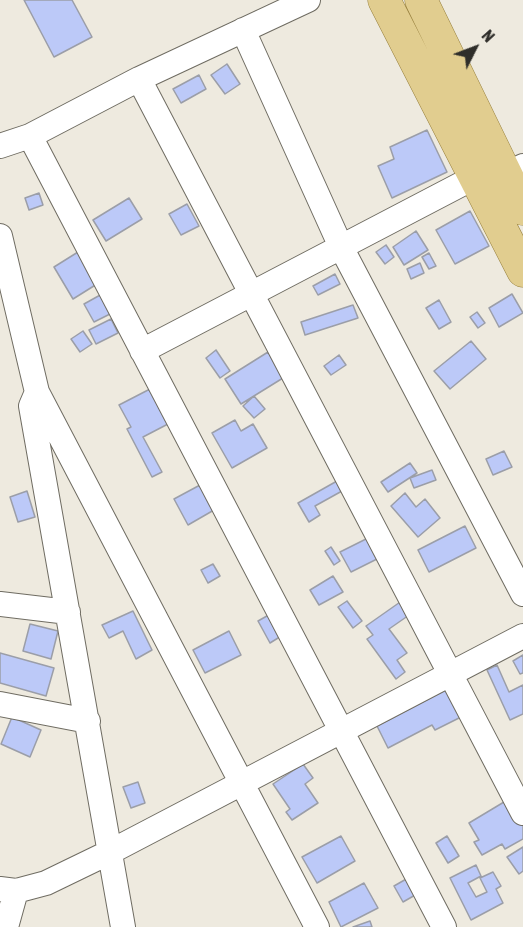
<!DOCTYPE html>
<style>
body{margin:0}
#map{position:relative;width:523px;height:927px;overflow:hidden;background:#eeeadf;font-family:"Asap Condensed",sans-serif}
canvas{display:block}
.north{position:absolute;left:445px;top:18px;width:60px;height:60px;-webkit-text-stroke:4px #eeeadf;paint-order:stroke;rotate:48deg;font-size:16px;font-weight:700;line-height:24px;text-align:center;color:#2f2e2a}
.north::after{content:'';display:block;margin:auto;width:21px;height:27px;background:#2f2e2a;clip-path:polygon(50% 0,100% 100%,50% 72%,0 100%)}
</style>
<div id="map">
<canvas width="523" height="927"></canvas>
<div class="north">N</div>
</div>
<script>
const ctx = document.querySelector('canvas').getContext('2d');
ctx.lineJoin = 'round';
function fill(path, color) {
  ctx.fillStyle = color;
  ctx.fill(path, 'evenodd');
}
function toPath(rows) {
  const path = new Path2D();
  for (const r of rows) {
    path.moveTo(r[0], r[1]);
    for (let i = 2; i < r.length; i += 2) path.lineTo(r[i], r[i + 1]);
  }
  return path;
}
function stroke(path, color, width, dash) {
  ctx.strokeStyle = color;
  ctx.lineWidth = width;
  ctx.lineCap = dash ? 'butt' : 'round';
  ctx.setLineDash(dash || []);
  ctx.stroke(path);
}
const building = toPath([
 [24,0,72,0,92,37,54,57,24,0],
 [227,64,240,84,225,94,211,75,227,64],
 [199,75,206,89,181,103,173,89,199,75],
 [427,130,447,172,392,198,378,166,394,159,390,147,427,130],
 [39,193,43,205,29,210,25,198,39,193],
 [129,198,142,219,106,241,93,220,129,198],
 [187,204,199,226,181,235,169,214,187,204],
 [470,211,489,246,455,264,436,230,470,211],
 [416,231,428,250,404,265,393,247,416,231],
 [386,245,394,257,385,264,376,252,386,245],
 [78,252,97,284,73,299,54,267,78,252],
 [429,253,436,266,429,269,422,257,429,253],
 [420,263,424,273,411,279,407,269,420,263],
 [335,274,340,284,318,295,313,286,335,274],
 [102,294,112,313,94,322,84,304,102,294],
 [512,294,523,313,499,327,489,308,512,294],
 [439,300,451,322,439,329,426,308,439,300],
 [353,305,358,318,305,335,301,322,353,305],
 [477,312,485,323,478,328,470,317,477,312],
 [111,319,118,333,96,344,89,330,111,319],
 [83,331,92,344,80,352,71,339,83,331],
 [471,341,486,359,450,389,434,371,471,341],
 [216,350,230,371,220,378,206,358,216,350],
 [268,352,283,378,241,404,225,379,268,352],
 [339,355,346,365,331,375,324,366,339,355],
 [150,389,168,424,143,437,162,472,152,477,127,429,131,427,119,405,150,389],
 [254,396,265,409,254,418,243,406,254,396],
 [235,420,241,431,253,424,267,448,232,468,212,433,235,420],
 [504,451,512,467,493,475,486,459,504,451],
 [410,463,417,473,388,492,381,482,410,463],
 [432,470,436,480,414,488,410,478,432,470],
 [337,481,342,491,315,506,320,515,309,522,298,503,337,481],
 [200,485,214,510,188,525,174,499,200,485],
 [27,491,35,517,18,522,10,497,27,491],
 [405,493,416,507,425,499,440,518,418,537,391,506,405,493],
 [465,526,476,548,429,572,418,550,465,526],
 [368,538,379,558,351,572,340,552,368,538],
 [331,547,340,561,334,565,325,551,331,547],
 [213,564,220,576,208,583,201,570,213,564],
 [333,576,343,592,319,605,310,590,333,576],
 [403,600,412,613,389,629,407,653,397,660,405,672,396,679,367,639,373,635,366,626,403,600],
 [347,601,362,621,353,628,338,607,347,601],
 [133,611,152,650,136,659,123,631,109,638,102,625,133,611],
 [274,612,286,633,270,643,258,621,274,612],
 [30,624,58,631,51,659,23,651,30,624],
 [229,631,241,655,205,673,193,650,229,631],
 [0,653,54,668,46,696,0,683,0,653],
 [523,655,523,673,520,674,513,661,523,655],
 [497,665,509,692,523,685,523,714,510,720,487,670,497,665],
 [449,688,463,716,435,730,432,725,388,748,377,726,449,688],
 [12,717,41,730,30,757,1,744,12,717],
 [303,764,313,778,305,784,318,803,292,820,286,812,290,809,273,784,303,764],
 [138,782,145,803,131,808,123,787,138,782],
 [509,799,523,824,523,839,505,849,502,844,482,855,474,842,479,840,469,823,509,799],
 [341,836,355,861,317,883,302,857,341,836],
 [447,836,459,856,448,863,436,843,447,836],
 [523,847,523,871,519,874,507,857,523,847],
 [476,865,481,876,468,883,476,897,487,892,480,878,493,872,501,886,496,889,503,903,471,920,450,878,476,865],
 [415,874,424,890,403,902,394,886,415,874],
 [364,883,378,908,341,927,329,902,364,883],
 [370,921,372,927,353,927,370,921]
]);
fill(building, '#bcc9f8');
stroke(building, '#9b9ea8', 1.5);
const minor = toPath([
 [243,30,341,247,523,594],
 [139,79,308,0],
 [30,136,444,927],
 [0,146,30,136,139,79,523,813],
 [0,236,37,392,31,406,123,927],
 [142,351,475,177,506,174,523,166],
 [37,392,317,927],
 [0,604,68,612],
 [0,704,88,721],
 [0,889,16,891,46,883,110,852,523,636],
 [6,927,16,891]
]);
const major = toPath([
 [384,0,523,271],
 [421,0,523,209]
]);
stroke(minor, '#6f6c62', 26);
stroke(major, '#967f3c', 33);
stroke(minor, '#fff', 24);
stroke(major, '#e1cd8f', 32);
</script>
